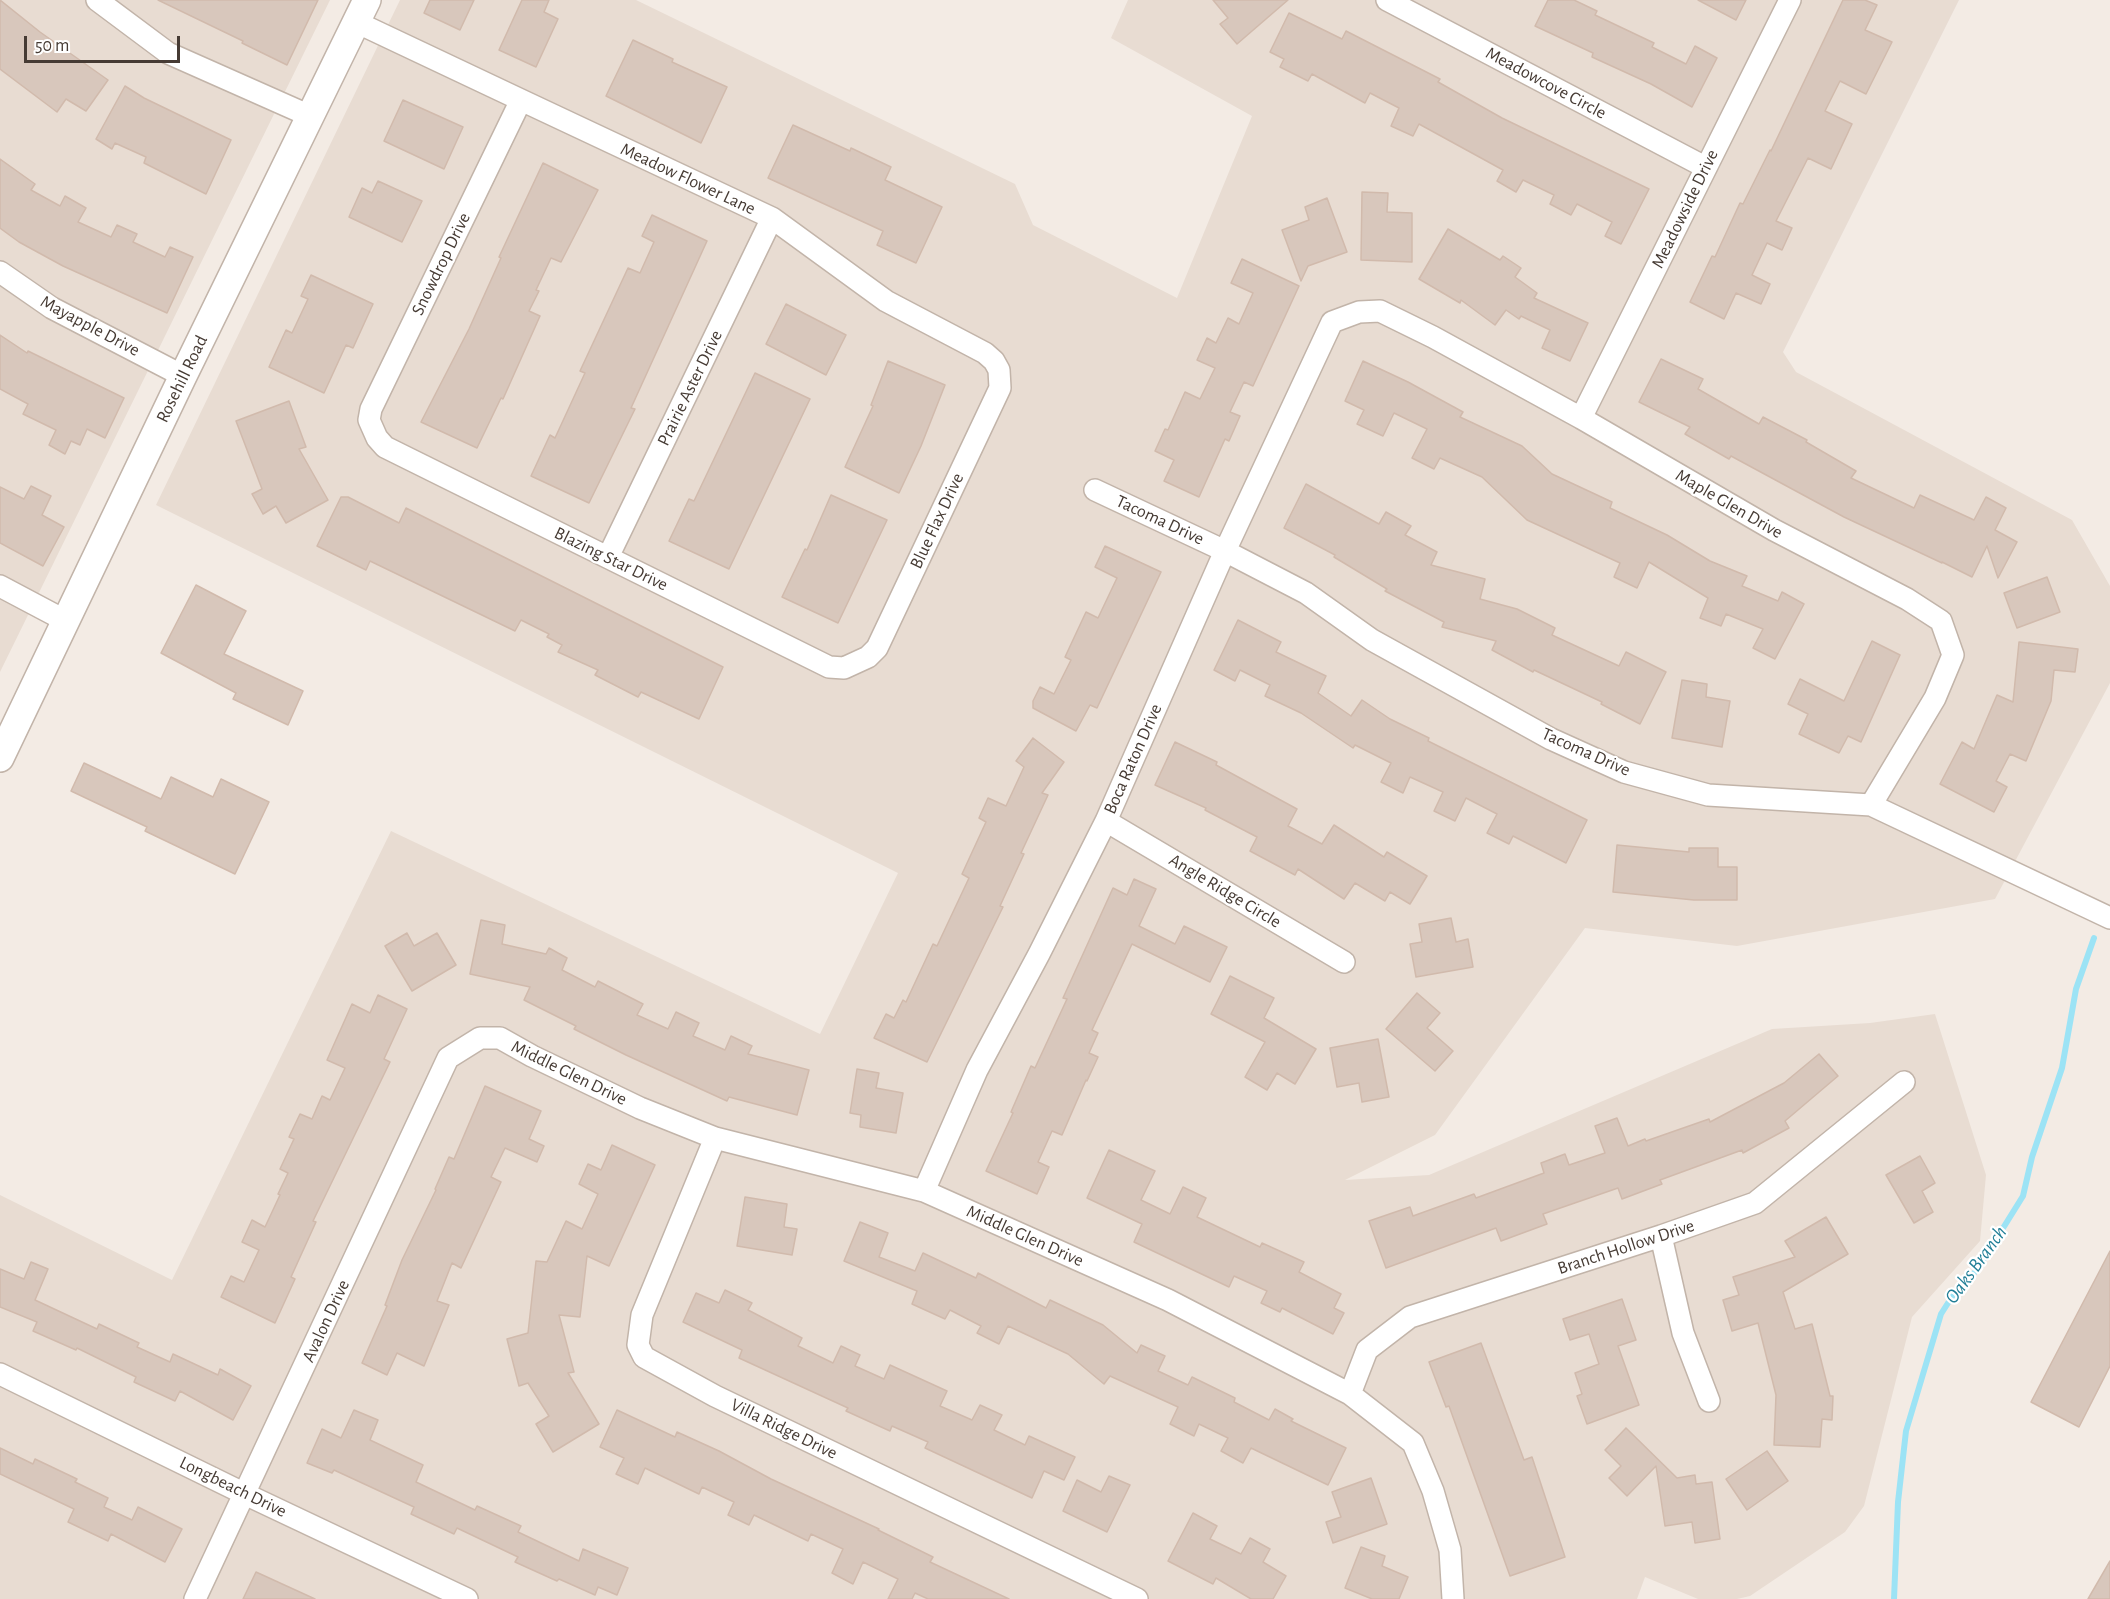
<!DOCTYPE html>
<style>
body{margin:0}
#map{position:relative;width:2110px;height:1599px;overflow:hidden;background:#f3ebe4;font-family:"Alegreya Sans",sans-serif}
canvas{display:block}
.scale{position:absolute;left:24px;top:36px;width:156px;height:27px;box-sizing:border-box;border:3px solid #463b34;border-top:0;padding-left:8px;font-size:18px;line-height:21px;white-space:nowrap;color:#463b34;-webkit-text-stroke:4px #fff;paint-order:stroke}
</style>
<div id="map">
<canvas width="2110" height="1599"></canvas>
<div class="scale">50 m</div>
</div>
<script>
const ctx = document.querySelector('canvas').getContext('2d');
ctx.lineJoin = 'round';
function fill(path, color) {
  ctx.fillStyle = color;
  ctx.fill(path, 'evenodd');
}
function toPath(rows) {
  const path = new Path2D();
  for (const r of rows) {
    path.moveTo(r[0], r[1]);
    for (let i = 2; i < r.length; i += 2) path.lineTo(r[i], r[i + 1]);
  }
  return path;
}
function stroke(path, color, width, dash) {
  ctx.strokeStyle = color;
  ctx.lineWidth = width;
  ctx.lineCap = dash ? 'butt' : 'round';
  ctx.setLineDash(dash || []);
  ctx.stroke(path);
}
function label(font, color, halo, rows, align = 'center') {
  ctx.font = font + ' "Alegreya Sans",sans-serif';
  ctx.lineWidth = 4.5;
  ctx.setLineDash([]);
  ctx.textBaseline = 'middle';
  ctx.strokeStyle = halo;
  ctx.fillStyle = color;
  for (const [text, x, y, turn = 0] of rows) {
    ctx.save();
    ctx.translate(x, y);
    ctx.rotate((+turn || 0) * Math.PI / 180);
    ctx.textAlign = isNaN(turn) ? turn : align;
    if (halo) ctx.strokeText(text, 0, 0);
    ctx.fillText(text, 0, 0);
    ctx.restore();
  }
}
fill(toPath([
 [0,0,330,0,0,672],
 [400,0,636,0,1015,184,1033,225,1177,298,1252,116,1111,38,1128,0,1959,0,1783,352,1796,372,2072,520,2110,586,2110,683,1995,899,1737,946,1585,928,1435,1135,1345,1180,1429,1175,1772,1029,1870,1023,1935,1014,1986,1175,1980,1241,1912,1317,1864,1506,1845,1532,1750,1596,1737,1599,1698,1599,1645,1577,1637,1599,0,1599,0,1195,172,1280,391,831,820,1034,898,873,156,505]
]), '#e8dcd2');
stroke(toPath([
 [1894,1599,1898,1502,1906,1431,1941,1314,1955,1292,1977,1270,2023,1196,2032,1157,2062,1068,2076,989,2094,938]
]), '#9ce3f5', 6);
const building = toPath([
 [0,0,40,32,108,80,86,111,66,99,57,112,0,69,0,0],
 [158,0,318,0,287,65,242,43,243,41,158,0],
 [430,0,474,0,460,30,424,13,430,0],
 [522,0,549,0,544,12,558,19,536,67,499,50,522,0],
 [1213,0,1288,0,1237,44,1220,24,1228,18,1213,0],
 [1548,0,1574,0,1597,11,1595,15,1654,43,1652,47,1686,64,1695,46,1717,58,1692,107,1651,84,1592,57,1593,53,1535,26,1548,0],
 [1698,0,1746,0,1736,20,1698,0],
 [1843,0,1865,0,1877,5,1865,30,1892,42,1866,94,1840,81,1825,111,1852,124,1831,169,1808,158,1776,221,1792,228,1782,250,1767,243,1752,275,1770,284,1761,304,1736,293,1724,319,1690,302,1712,256,1715,257,1740,203,1743,204,1770,150,1771,151,1843,0],
 [1289,13,1342,39,1346,31,1440,79,1438,82,1502,118,1649,189,1621,244,1605,236,1612,222,1577,204,1571,215,1550,204,1554,195,1523,180,1516,192,1497,181,1503,170,1419,124,1413,136,1391,126,1399,108,1370,93,1365,103,1312,74,1308,81,1280,67,1284,59,1270,52,1289,13],
 [633,40,673,59,672,62,727,87,701,143,606,96,633,40],
 [125,86,144,98,231,140,206,194,144,163,146,157,115,143,112,149,96,139,125,86],
 [403,100,463,127,444,169,384,141,403,100],
 [793,125,850,151,851,148,891,167,885,180,942,207,916,263,877,245,883,231,768,178,793,125],
 [0,159,35,184,31,190,60,206,65,196,86,208,78,222,111,237,117,225,137,234,133,242,165,257,170,247,193,257,167,313,63,266,19,242,0,228,0,159],
 [543,163,598,190,561,262,551,258,536,290,539,291,529,311,540,316,503,399,501,398,477,448,421,422,469,329,501,258,499,257,543,163],
 [378,181,422,201,402,242,349,217,362,188,372,193,378,181],
 [1362,192,1388,193,1387,212,1412,213,1412,262,1361,260,1362,192],
 [1327,198,1347,252,1308,266,1301,281,1282,230,1309,220,1305,207,1327,198],
 [652,215,707,241,631,408,635,409,589,503,531,476,550,435,555,438,585,373,580,371,628,268,640,273,654,242,642,236,652,215],
 [1448,229,1500,260,1503,256,1521,268,1515,277,1537,293,1534,298,1588,323,1570,361,1542,348,1550,330,1521,316,1519,319,1506,310,1495,325,1461,300,1460,303,1419,279,1448,229],
 [1242,259,1299,286,1253,386,1244,382,1230,412,1240,416,1229,441,1225,439,1199,497,1164,481,1174,460,1155,451,1165,429,1168,430,1185,392,1200,399,1215,368,1197,360,1207,338,1216,343,1228,318,1239,324,1253,293,1231,283,1242,259],
 [311,275,373,304,353,348,346,345,324,393,269,367,286,330,292,333,308,299,301,296,311,275],
 [786,304,846,335,826,375,766,344,786,304],
 [0,335,27,353,28,351,124,398,105,438,87,429,80,445,71,441,65,454,49,445,56,430,23,414,28,404,0,389,0,335],
 [1661,359,1703,379,1698,389,1759,424,1763,417,1807,440,1806,442,1856,471,1851,478,1914,508,1920,495,1974,520,1986,497,2006,508,1995,530,2017,542,1998,578,1987,546,1972,577,1942,562,1942,563,1844,517,1731,456,1729,459,1685,434,1690,427,1639,402,1661,359],
 [888,361,945,385,921,446,899,493,845,467,873,406,871,405,888,361],
 [1363,361,1408,382,1463,412,1460,417,1522,446,1552,474,1612,502,1610,508,1667,535,1710,561,1747,576,1742,586,1778,601,1782,592,1804,604,1775,659,1753,648,1763,629,1726,614,1721,626,1700,618,1708,598,1649,562,1637,588,1614,577,1620,563,1527,520,1482,477,1440,458,1434,469,1412,458,1427,429,1394,413,1383,436,1357,424,1364,410,1345,401,1363,361],
 [755,373,810,399,729,569,669,541,689,499,694,501,755,373],
 [289,401,306,447,299,449,328,500,286,523,276,506,263,514,252,494,262,489,236,421,289,401],
 [1306,484,1379,524,1386,512,1411,526,1405,535,1437,552,1431,565,1485,579,1480,599,1517,609,1555,628,1552,635,1619,666,1626,652,1666,672,1640,724,1601,704,1602,702,1534,670,1533,672,1492,650,1496,641,1442,627,1444,622,1385,591,1387,589,1334,557,1335,555,1284,528,1306,484],
 [31,486,51,496,42,515,64,527,43,566,0,543,0,487,24,499,31,486],
 [831,495,887,520,838,623,782,597,805,549,807,550,831,495],
 [341,497,348,497,399,523,406,508,723,667,699,719,641,692,638,697,595,675,598,670,558,652,562,645,547,637,549,634,521,620,515,631,370,561,366,570,317,546,341,497],
 [1105,546,1161,572,1097,708,1090,705,1076,731,1033,708,1033,701,1040,687,1054,694,1071,660,1065,657,1086,612,1098,618,1117,578,1095,567,1105,546],
 [2047,577,2060,612,2017,628,2004,593,2047,577],
 [196,585,246,611,224,654,303,691,288,725,233,699,236,693,161,653,196,585],
 [1238,620,1281,642,1276,652,1326,676,1318,693,1351,716,1362,700,1390,719,1429,738,1428,741,1587,820,1566,863,1513,836,1509,844,1487,833,1497,814,1466,798,1455,821,1434,811,1443,792,1410,777,1403,793,1381,782,1391,763,1355,745,1353,748,1301,713,1265,696,1270,685,1240,670,1235,681,1214,670,1238,620],
 [1872,641,1900,655,1861,742,1848,736,1839,753,1799,734,1808,714,1788,704,1800,679,1844,701,1872,641],
 [2019,642,2078,649,2075,672,2054,670,2051,701,2026,761,2010,754,1996,781,2007,787,1994,812,1940,784,1962,742,1974,749,1997,695,2013,702,2019,642],
 [1682,680,1707,684,1706,697,1730,701,1722,747,1672,738,1682,680],
 [1033,738,1064,762,1042,793,1048,795,1021,853,1024,854,1000,906,1003,907,927,1062,874,1038,886,1014,894,1018,903,1000,906,1002,933,944,937,946,969,878,962,874,986,822,979,818,988,798,1006,806,1024,767,1016,761,1033,738],
 [1175,742,1217,762,1216,765,1297,809,1288,826,1322,844,1334,825,1384,857,1387,852,1427,876,1410,904,1390,892,1385,901,1355,883,1344,899,1298,869,1295,875,1250,851,1257,837,1205,810,1206,808,1155,785,1175,742],
 [84,763,161,799,171,777,213,797,221,779,269,802,235,874,145,831,147,827,71,791,84,763],
 [1617,845,1689,852,1689,848,1718,848,1718,867,1737,867,1737,900,1694,900,1613,892,1617,845],
 [1134,879,1156,889,1139,926,1175,944,1184,926,1227,947,1210,982,1132,944,1092,1030,1098,1033,1089,1053,1098,1057,1087,1081,1086,1080,1062,1135,1052,1131,1038,1162,1049,1167,1037,1194,986,1171,1013,1113,1011,1112,1031,1066,1035,1068,1067,999,1063,998,1113,888,1127,895,1134,879],
 [1451,918,1456,942,1468,939,1473,967,1416,977,1410,944,1422,942,1419,924,1451,918],
 [481,920,505,925,502,944,546,954,549,948,567,958,562,970,595,987,598,981,643,1004,637,1015,668,1029,676,1012,699,1023,693,1036,725,1050,731,1036,752,1046,748,1054,809,1070,797,1115,729,1097,727,1101,626,1055,574,1029,576,1026,524,1000,530,987,470,974,481,920],
 [407,933,414,946,437,933,456,965,412,991,385,946,407,933],
 [1230,976,1274,998,1264,1018,1316,1049,1295,1084,1277,1073,1267,1090,1245,1077,1265,1042,1211,1014,1230,976],
 [1417,993,1440,1013,1427,1028,1453,1051,1435,1071,1386,1029,1417,993],
 [378,995,407,1009,384,1059,390,1062,313,1221,316,1222,291,1277,295,1279,275,1323,221,1297,231,1276,244,1282,259,1250,242,1242,252,1220,265,1227,280,1195,278,1194,288,1173,280,1169,294,1139,289,1137,300,1114,312,1119,322,1096,330,1100,345,1068,327,1060,352,1004,370,1013,378,995],
 [1378,1039,1389,1097,1362,1102,1359,1083,1337,1087,1330,1048,1378,1039],
 [1819,1054,1838,1076,1785,1121,1789,1128,1743,1153,1742,1150,1660,1180,1662,1184,1622,1199,1618,1188,1543,1214,1547,1224,1501,1241,1496,1228,1386,1268,1369,1221,1410,1207,1413,1216,1474,1194,1476,1198,1544,1173,1541,1163,1565,1154,1569,1165,1605,1153,1595,1126,1617,1118,1628,1146,1645,1139,1646,1141,1709,1119,1710,1122,1784,1083,1819,1054],
 [857,1069,879,1073,876,1088,903,1093,896,1133,860,1127,861,1115,850,1113,857,1069],
 [485,1086,541,1111,529,1139,544,1146,537,1162,505,1148,491,1177,501,1182,461,1268,452,1263,437,1301,449,1305,424,1366,397,1353,387,1375,362,1363,387,1306,385,1305,402,1260,436,1190,435,1189,449,1157,454,1159,485,1086],
 [612,1145,655,1165,609,1266,587,1256,580,1317,559,1315,574,1372,568,1373,599,1424,553,1452,536,1424,549,1416,528,1383,519,1386,507,1339,528,1333,536,1261,547,1262,566,1221,582,1229,598,1194,579,1184,588,1164,601,1170,612,1145],
 [1109,1150,1155,1171,1141,1200,1170,1214,1183,1187,1206,1198,1197,1217,1260,1247,1262,1243,1304,1262,1299,1272,1341,1294,1334,1308,1344,1313,1333,1334,1282,1308,1280,1312,1261,1303,1267,1291,1234,1276,1229,1287,1134,1242,1142,1224,1087,1198,1109,1150],
 [1920,1156,1935,1183,1922,1191,1933,1212,1914,1223,1886,1175,1920,1156],
 [745,1197,787,1204,784,1227,797,1229,792,1255,737,1246,745,1197],
 [1826,1217,1848,1254,1783,1292,1795,1329,1812,1324,1830,1396,1833,1396,1832,1420,1822,1419,1820,1447,1774,1445,1776,1395,1758,1323,1732,1331,1723,1300,1739,1295,1733,1277,1795,1257,1785,1241,1826,1217],
 [860,1222,888,1233,879,1257,915,1271,923,1253,976,1278,978,1273,1046,1308,1050,1300,1103,1325,1137,1353,1141,1345,1165,1356,1158,1371,1188,1385,1192,1377,1235,1398,1234,1402,1269,1420,1275,1409,1293,1419,1291,1421,1346,1448,1328,1485,1251,1448,1243,1463,1221,1451,1228,1438,1199,1424,1194,1436,1170,1424,1178,1407,1110,1376,1104,1384,1068,1354,1008,1326,999,1344,977,1333,981,1326,950,1310,945,1319,912,1304,917,1291,844,1261,860,1222],
 [2110,1251,2110,1366,2079,1427,2031,1402,2110,1251],
 [31,1262,48,1269,35,1300,97,1329,99,1324,139,1343,137,1347,170,1362,173,1354,218,1375,220,1369,251,1386,233,1420,180,1391,175,1401,134,1382,136,1377,77,1348,76,1350,33,1331,37,1322,0,1307,0,1269,24,1279,31,1262],
 [725,1290,752,1303,748,1310,802,1338,798,1346,833,1363,841,1346,860,1355,855,1366,884,1379,890,1365,947,1391,940,1406,972,1420,980,1405,1002,1415,994,1430,1025,1445,1029,1436,1075,1457,1064,1480,1044,1471,1032,1498,925,1448,928,1442,892,1426,890,1431,846,1411,848,1408,739,1358,742,1350,683,1322,696,1293,719,1303,725,1290],
 [1622,1299,1636,1340,1618,1346,1639,1405,1587,1424,1577,1396,1582,1394,1575,1373,1599,1364,1589,1334,1570,1340,1563,1319,1622,1299],
 [1481,1343,1524,1460,1532,1457,1565,1557,1510,1576,1449,1406,1446,1407,1429,1362,1481,1343],
 [354,1410,378,1420,370,1440,423,1465,416,1482,475,1510,477,1506,521,1526,518,1532,579,1561,583,1549,628,1568,617,1595,598,1587,595,1595,559,1579,557,1581,515,1562,518,1557,457,1528,454,1534,411,1514,414,1507,334,1470,332,1473,307,1463,322,1429,341,1438,354,1410],
 [617,1410,675,1437,677,1432,719,1451,771,1479,879,1529,878,1530,933,1557,930,1562,1009,1599,928,1599,915,1593,912,1599,888,1599,898,1579,863,1562,853,1584,832,1573,843,1549,811,1534,808,1541,754,1515,749,1525,728,1515,734,1502,702,1487,699,1494,645,1468,638,1484,616,1474,624,1458,600,1447,617,1410],
 [1626,1428,1677,1478,1695,1475,1696,1484,1712,1482,1720,1539,1695,1543,1692,1522,1665,1526,1656,1466,1627,1496,1609,1478,1621,1466,1605,1450,1626,1428],
 [0,1448,33,1464,35,1459,77,1479,75,1482,108,1498,104,1507,132,1520,138,1507,182,1529,165,1562,111,1534,108,1541,68,1522,74,1509,0,1474,0,1448],
 [1767,1451,1788,1481,1747,1510,1726,1479,1767,1451],
 [1109,1476,1130,1485,1107,1532,1063,1511,1077,1480,1101,1492,1109,1476],
 [1371,1478,1387,1524,1333,1543,1326,1522,1341,1517,1332,1492,1371,1478],
 [1193,1513,1217,1526,1210,1539,1241,1554,1250,1538,1270,1549,1263,1562,1286,1576,1273,1599,1251,1599,1216,1578,1213,1584,1168,1561,1193,1513],
 [1361,1547,1385,1556,1382,1566,1408,1577,1399,1599,1372,1599,1345,1588,1361,1547],
 [2110,1561,2110,1599,2088,1599,2110,1561],
 [256,1572,315,1599,243,1599,256,1572]
]);
fill(building, '#d8c7bc');
stroke(building, '#d1baac', 1.5);
const minor = toPath([
 [97,0,168,53,310,116],
 [1387,0,1705,167],
 [356,22,521,100,772,218,886,301,985,353,994,361,999,370,1000,388,877,648,868,657,844,668,829,667,385,447,377,438,369,420,371,409,521,100],
 [0,272,52,308,183,376],
 [1581,418,1790,0],
 [1095,490,1225,551,1306,593,1372,640,1551,739,1624,772,1708,795,1871,805,2110,918],
 [608,557,772,218],
 [0,586,66,621],
 [1106,821,1344,962],
 [715,1138,642,1315,638,1345,644,1357,715,1396,1137,1599],
 [924,1191,977,1070,1039,954,1106,821,1225,551,1332,322,1359,312,1380,311,1433,337,1581,418,1774,530,1907,599,1941,621,1953,655,1935,698,1871,805],
 [1661,1236,1683,1333,1709,1401],
 [0,1374,245,1494,467,1599],
 [1350,1394,1367,1350,1410,1317,1661,1236,1755,1203,1904,1082],
 [195,1599,448,1058,480,1038,500,1038,532,1056,640,1108,715,1138,924,1191,1168,1300,1350,1394,1413,1443,1433,1491,1450,1550,1453,1599]
]);
const tertiary = toPath([
 [0,758,183,376,367,0]
]);
stroke(minor, '#c2b4a9', 24);
stroke(tertiary, '#c2b4a9', 30);
stroke(minor, '#fff', 21);
stroke(tertiary, '#fff', 27);
label('18px', '#463b34', '#fff', [
 ["Meadowcove Circle",1546,83,28],
 ["Meadow Flower Lane",688,179,25],
 ["Meadowside Drive",1685,209,-64],
 ["Snowdrop Drive",441,264,-64],
 ["Mayapple Drive",90,326,28],
 ["Rosehill Road",182,379,-64],
 ["Prairie Aster Drive",690,388,-64],
 ["Maple Glen Drive",1729,504,30],
 ["Tacoma Drive",1160,520,25],
 ["Blue Flax Drive",937,521,-65],
 ["Blazing Star Drive",611,559,26],
 ["Tacoma Drive",1586,752,24],
 ["Boca Raton Drive",1133,759,-66],
 ["Angle Ridge Circle",1225,891,31],
 ["Middle Glen Drive",569,1073,26],
 ["Middle Glen Drive",1025,1236,24],
 ["Branch Hollow Drive",1626,1247,-18],
 ["Avalon Drive",326,1321,-65],
 ["Villa Ridge Drive",784,1429,26],
 ["Longbeach Drive",233,1487,26]
]);
label('italic 20px', '#227f97', '#fff', [
 ["Oaks Branch",1976,1265,-54]
]);
</script>
